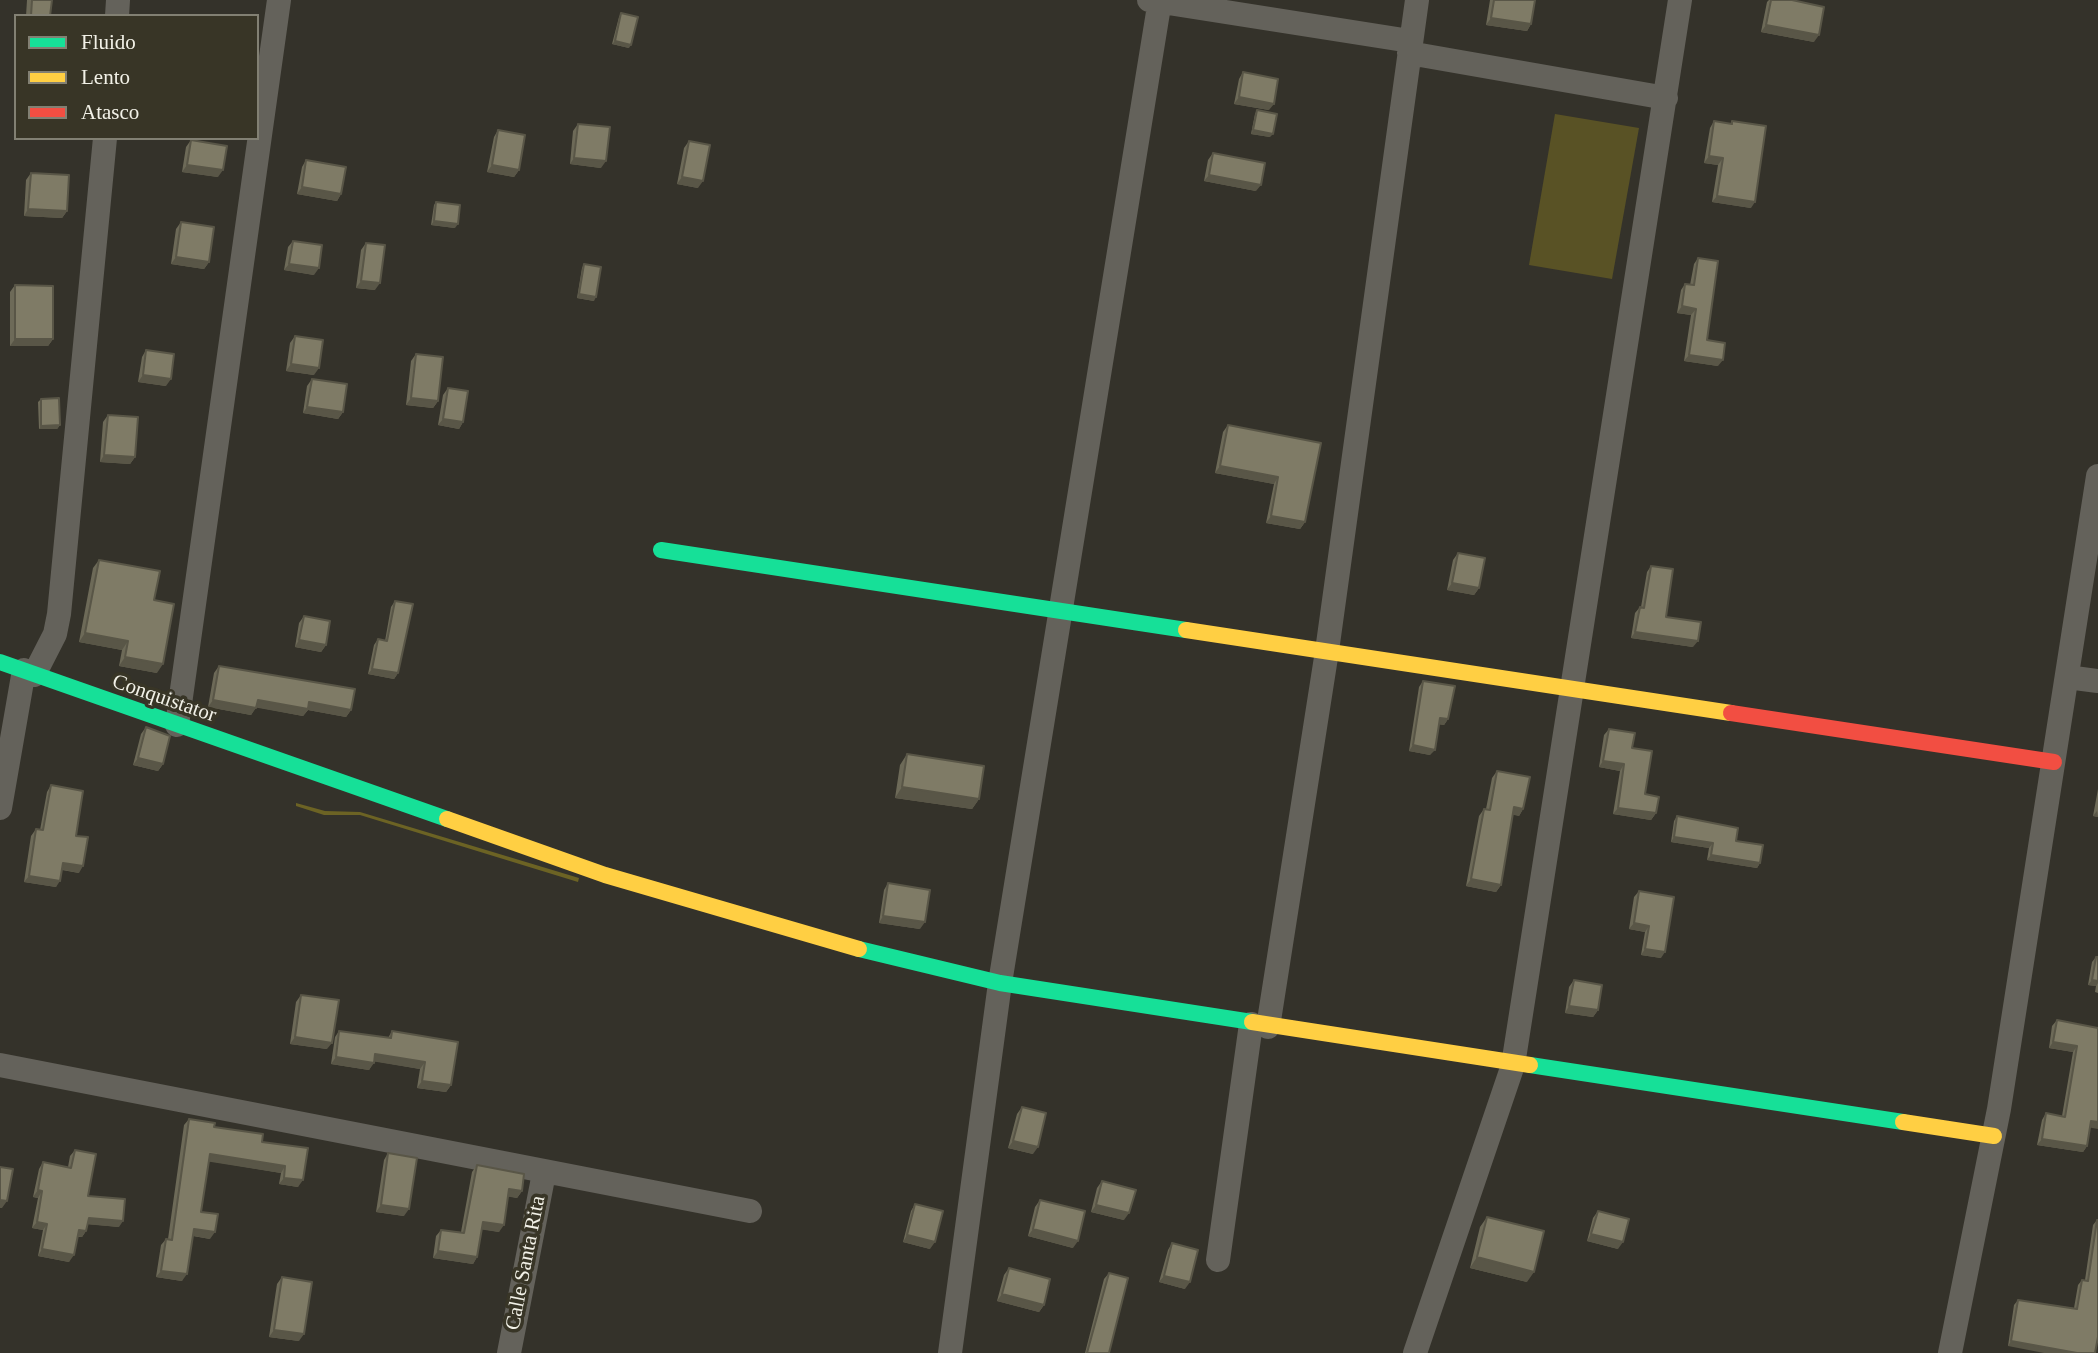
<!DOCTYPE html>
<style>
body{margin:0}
#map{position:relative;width:2098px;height:1353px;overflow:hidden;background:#34322a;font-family:"Times New Roman",serif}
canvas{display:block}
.legend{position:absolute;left:14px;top:14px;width:245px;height:126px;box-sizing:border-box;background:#383526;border:2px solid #828073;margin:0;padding:9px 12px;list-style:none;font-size:21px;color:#f2f1e7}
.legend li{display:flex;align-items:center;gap:14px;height:35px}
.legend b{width:35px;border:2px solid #828073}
</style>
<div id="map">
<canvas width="2098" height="1353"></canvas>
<ul class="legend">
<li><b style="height:9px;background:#16e098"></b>Fluido</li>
<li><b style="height:9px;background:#ffcf43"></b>Lento</li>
<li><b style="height:9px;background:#f24e42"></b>Atasco</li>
</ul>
</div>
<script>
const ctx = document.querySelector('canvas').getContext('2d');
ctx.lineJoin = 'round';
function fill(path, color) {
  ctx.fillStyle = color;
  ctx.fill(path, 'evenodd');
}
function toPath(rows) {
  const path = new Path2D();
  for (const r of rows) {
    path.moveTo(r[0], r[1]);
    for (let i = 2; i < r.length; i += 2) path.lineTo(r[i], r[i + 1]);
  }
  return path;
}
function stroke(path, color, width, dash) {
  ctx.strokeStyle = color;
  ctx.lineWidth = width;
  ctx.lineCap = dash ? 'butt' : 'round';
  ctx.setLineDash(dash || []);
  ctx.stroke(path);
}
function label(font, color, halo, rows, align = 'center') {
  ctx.font = font + ' "Times New Roman",serif';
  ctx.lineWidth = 7;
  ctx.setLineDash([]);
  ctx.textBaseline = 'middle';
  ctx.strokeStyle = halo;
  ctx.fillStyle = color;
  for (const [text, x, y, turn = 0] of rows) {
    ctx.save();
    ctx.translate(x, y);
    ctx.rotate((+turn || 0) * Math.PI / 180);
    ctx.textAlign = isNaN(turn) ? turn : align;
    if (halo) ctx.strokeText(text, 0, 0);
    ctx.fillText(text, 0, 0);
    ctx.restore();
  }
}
fill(toPath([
 [1555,114,1639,128,1612,279,1529,265]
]), '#595225');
fill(toPath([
 [296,803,325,811,360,812,579,878,578,882,360,815,324,815,296,806]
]), '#6c6324');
stroke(toPath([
 [1149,0,1410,41],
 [117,16,118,0],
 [1409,53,1666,98],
 [34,675,55,634,59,614,105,138],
 [2067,677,2098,681],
 [177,725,279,0],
 [0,808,24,670],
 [1268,1027,1327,651,1417,0],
 [0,1065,750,1211],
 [1218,1260,1251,1024],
 [509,1353,544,1173],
 [950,1353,1000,983,1160,0],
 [1415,1353,1513,1065,1680,0],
 [1950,1353,1999,1109,2098,476]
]), '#64625b', 24);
stroke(toPath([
 [661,550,1186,630],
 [0,662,447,819],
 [859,949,1000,983,1252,1022],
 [1530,1065,1903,1122]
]), '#16e098', 16);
stroke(toPath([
 [1186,630,1731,713],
 [447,819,605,875,859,949],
 [1252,1022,1530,1065],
 [1903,1122,1994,1136]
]), '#ffcf43', 16);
stroke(toPath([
 [1731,713,2054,762]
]), '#f24e42', 16);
fill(toPath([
 [27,0,52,0,50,16,26,16],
 [1490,0,1535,0,1531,24,1527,31,1486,25],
 [1769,0,1792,0,1814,42,1761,32,1767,2],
 [621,13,629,48,612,44,619,17],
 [1243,72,1269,110,1234,104,1239,79],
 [1257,110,1270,137,1251,134,1255,114],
 [1714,121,1730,124,1732,121,1751,208,1712,202,1718,165,1704,163,1710,128],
 [578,124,601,168,570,164,573,131],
 [498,130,519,170,514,177,487,172,494,137],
 [191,140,218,177,182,172,186,147],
 [689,141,698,188,677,184,684,148],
 [1213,153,1256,191,1204,181,1208,160],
 [306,160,341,194,337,201,297,194,302,167],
 [31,173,67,211,62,218,24,216,26,180],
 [436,202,455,228,431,225,434,205],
 [181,222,209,262,204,269,171,264,176,229],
 [293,241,314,275,284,270,288,247],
 [366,243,375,290,356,288,361,250],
 [1698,258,1707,340,1718,366,1684,361,1691,315,1677,313,1681,290,1685,284,1690,285,1694,264],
 [584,264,594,301,577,298,582,268],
 [15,285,53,339,48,346,10,346,10,292],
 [295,336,314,375,286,371,290,343],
 [146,350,166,386,138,382,142,357],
 [416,354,438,401,433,408,406,405,411,361],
 [312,379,343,412,338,419,303,413,307,386],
 [448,388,463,422,459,429,438,425,443,395],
 [41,399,60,425,57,429,39,429,38,402],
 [108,415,135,457,130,464,100,462,103,422],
 [1228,425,1321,443,1305,522,1300,529,1266,523,1274,484,1215,473,1223,432],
 [1458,553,1479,588,1474,595,1447,590,1453,560],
 [99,560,154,600,157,673,119,666,122,650,79,642,93,568],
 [1651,566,1666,617,1693,647,1631,638,1635,613,1640,607,1641,607,1647,572],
 [395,601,398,673,394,679,368,674,374,645,378,639,385,641,391,607],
 [304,616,326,645,321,652,295,647,299,623],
 [219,666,351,710,346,717,308,710,303,716,256,707,251,715,208,707,214,673],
 [1423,681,1448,719,1444,725,1439,724,1430,755,1409,751,1419,687],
 [146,727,163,764,158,771,133,765,141,734],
 [1609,729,1632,748,1645,794,1656,813,1651,820,1613,814,1620,771,1599,767,1604,735],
 [907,754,979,799,972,809,895,798,900,765],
 [1497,771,1523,809,1519,816,1513,814,1501,885,1496,892,1466,886,1479,816,1484,809,1486,809,1492,778],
 [51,785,76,836,79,873,62,870,56,887,24,882,31,836,36,829,40,830,47,792],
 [2098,789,2098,817,2093,816],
 [1677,816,1736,841,1760,863,1757,868,1707,860,1709,848,1671,842,1674,821],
 [888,883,920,929,879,923,884,890],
 [1639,891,1661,958,1641,955,1645,932,1629,929,1634,897],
 [2096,957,2098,957,2098,993,2095,992,2096,986,2088,985,2092,962],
 [1574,980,1598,1010,1593,1017,1565,1013,1569,987],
 [301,995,327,1049,290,1044,296,1002],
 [2057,1020,2098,1028,2090,1128,2087,1146,2083,1152,2037,1145,2042,1120,2046,1113,2062,1116,2073,1052,2049,1048,2052,1026],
 [339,1031,388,1038,392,1031,451,1085,446,1092,417,1088,420,1069,374,1061,369,1070,331,1064,335,1037],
 [1022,1107,1033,1154,1008,1148,1017,1114],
 [189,1119,262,1142,308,1148,298,1187,279,1184,281,1173,209,1161,201,1212,210,1239,193,1236,182,1281,156,1277,161,1245,166,1239,168,1239,184,1125],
 [75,1150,88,1196,119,1227,88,1224,86,1231,82,1237,77,1237,69,1262,38,1256,43,1230,32,1228,38,1198,33,1197,39,1169,43,1162,68,1167,70,1156],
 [388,1153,404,1216,376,1212,384,1160],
 [477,1165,522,1191,517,1198,508,1196,499,1232,482,1229,477,1257,473,1264,433,1258,436,1236,441,1230,461,1232,472,1172],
 [1102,1181,1124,1220,1091,1212,1097,1188],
 [1040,1200,1073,1248,1028,1236,1035,1207],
 [915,1204,930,1249,903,1242,911,1211],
 [1598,1211,1618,1249,1587,1241,1593,1218],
 [1487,1217,1527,1282,1470,1268,1480,1227],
 [2097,1220,2098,1337,2008,1346,2014,1305,2018,1300,2074,1308,2078,1285,2082,1280,2085,1280,2093,1225],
 [1172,1243,1185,1289,1159,1282,1168,1250],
 [1009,1268,1044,1305,1039,1312,997,1301,1004,1275],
 [1109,1273,1109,1353,1085,1353,1104,1279],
 [282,1277,299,1341,269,1337,277,1284]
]), '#6d6a58');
fill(toPath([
 [1491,18,1531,24,1527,31,1486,25],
 [1766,25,1819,35,1814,42,1761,32],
 [615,41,631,45,629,48,612,44],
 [1239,97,1274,104,1269,110,1234,104],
 [1253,130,1273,134,1270,137,1251,134],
 [1709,156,1723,158,1718,165,1704,163],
 [574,158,606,161,601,168,570,164],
 [187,165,223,170,218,177,182,172],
 [492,165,519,170,514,177,487,172],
 [1209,175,1261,185,1256,191,1204,181],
 [682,177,703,181,698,188,677,184],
 [302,187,341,194,337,201,297,194],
 [1717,196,1755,202,1751,208,1712,202],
 [28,209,67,211,62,218,24,216],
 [434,221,458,224,455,228,431,225],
 [176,257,209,262,204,269,171,264],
 [289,264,319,268,314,275,284,270],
 [361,281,380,283,375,290,356,288],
 [579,294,596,297,594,301,577,298],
 [1682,306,1696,309,1691,315,1677,313],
 [15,339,53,339,48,346,10,346],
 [1689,355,1723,360,1718,366,1684,361],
 [291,364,319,368,314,375,286,371],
 [143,375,171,379,166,386,138,382],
 [411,398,438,401,433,408,406,405],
 [307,407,343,412,338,419,303,413],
 [443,419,463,422,459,429,438,425],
 [60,425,57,429,39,429,41,426],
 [104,455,135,457,130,464,100,462],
 [1220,466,1278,477,1274,484,1215,473],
 [1271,516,1305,522,1300,529,1266,523],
 [1452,583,1479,588,1474,595,1447,590],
 [1635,632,1698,641,1693,647,1631,638],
 [85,633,128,641,122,650,79,642],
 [299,640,326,645,321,652,295,647],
 [125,657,163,664,157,673,119,666],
 [372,669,398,673,394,679,368,674],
 [213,700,256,708,251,715,208,707],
 [258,700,309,702,351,710,346,717,308,710,303,716,253,707],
 [1440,718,1448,719,1444,725,1436,724],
 [1413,745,1435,750,1430,755,1409,751],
 [138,758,163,764,158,771,133,765],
 [1603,761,1624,764,1620,771,1599,767],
 [902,787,979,799,972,809,895,798],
 [1514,807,1523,809,1519,816,1509,814],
 [1618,808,1656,813,1651,820,1613,814],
 [2097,811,2098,817,2093,816],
 [1674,837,1713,843,1709,848,1671,842],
 [1711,855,1760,863,1757,868,1707,860],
 [63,863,83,866,79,873,59,869],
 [29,876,60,881,56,887,24,882],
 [1471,879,1501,885,1496,892,1466,886],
 [883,916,925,922,920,929,879,923],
 [1634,923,1649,926,1645,932,1629,929],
 [1645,949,1665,952,1661,958,1641,955],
 [2092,980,2098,981,2098,983,2096,986,2088,985],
 [1569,1006,1598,1010,1593,1017,1565,1013],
 [295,1037,332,1043,327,1049,290,1044],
 [2053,1042,2077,1046,2073,1052,2049,1048],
 [375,1054,425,1062,420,1069,371,1061],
 [336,1057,374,1063,369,1070,331,1064],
 [422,1081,451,1085,446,1092,417,1088],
 [2091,1121,2098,1122,2098,1129,2087,1127],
 [2042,1139,2087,1146,2083,1152,2037,1145],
 [1013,1141,1038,1147,1033,1154,1008,1148],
 [210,1154,285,1166,281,1173,205,1161],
 [284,1178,303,1180,298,1187,279,1184],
 [509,1189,522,1191,517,1198,504,1196],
 [38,1190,42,1191,38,1198,33,1197],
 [0,1200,7,1201,2,1208,0,1208],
 [381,1205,409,1209,404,1216,376,1212],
 [1096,1205,1129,1213,1124,1220,1091,1212],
 [89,1218,123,1221,119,1227,84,1224],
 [37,1222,47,1224,43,1230,32,1228],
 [483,1222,504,1225,499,1232,478,1229],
 [194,1229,215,1232,210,1239,189,1235],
 [1033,1229,1078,1241,1073,1248,1028,1236],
 [79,1230,86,1231,82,1237,74,1236],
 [1591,1234,1623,1242,1618,1249,1587,1241],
 [907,1235,935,1242,930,1249,903,1242],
 [42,1249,74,1255,69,1262,38,1256],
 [438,1251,477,1257,473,1264,433,1258],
 [1477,1257,1534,1272,1527,1282,1470,1268],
 [161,1271,187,1274,182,1281,156,1277],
 [1164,1276,1190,1282,1185,1289,1159,1282],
 [1002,1294,1044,1305,1039,1312,997,1301],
 [274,1330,304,1334,299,1341,269,1337],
 [2011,1341,2077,1353,2044,1353,2008,1346]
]), '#595647');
const building = toPath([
 [32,0,52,0,50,16,31,16,32,0],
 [1494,0,1535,0,1531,24,1491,18,1494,0],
 [1771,0,1792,0,1824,7,1819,35,1766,25,1771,0],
 [621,13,638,17,631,45,615,41,621,13],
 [1243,72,1278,79,1274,104,1239,97,1243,72],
 [1257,110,1277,114,1273,134,1253,130,1257,110],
 [1714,121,1732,124,1732,121,1766,126,1755,202,1717,196,1723,158,1709,156,1714,121],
 [578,124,610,127,606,161,574,158,578,124],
 [498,130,525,135,519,170,492,165,498,130],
 [191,140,227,146,223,170,187,165,191,140],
 [689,141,710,145,703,181,682,177,689,141],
 [1213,153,1265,163,1261,185,1209,175,1213,153],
 [306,160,346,167,341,194,302,187,306,160],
 [31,173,69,175,67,211,28,209,31,173],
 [436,202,460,205,458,224,434,221,436,202],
 [181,222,214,227,209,262,176,257,181,222],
 [293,241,322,245,319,268,289,264,293,241],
 [366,243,385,245,380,283,361,281,366,243],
 [1698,258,1718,261,1707,340,1725,343,1723,360,1689,355,1696,309,1682,306,1685,284,1694,285,1698,258],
 [584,264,601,267,596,297,579,294,584,264],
 [15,285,53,286,53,339,15,339,15,285],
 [295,336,323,340,319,368,291,364,295,336],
 [146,350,174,354,171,379,143,375,146,350],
 [416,354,443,357,438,401,411,398,416,354],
 [312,379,347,384,343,412,307,407,312,379],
 [448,388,468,391,463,422,443,419,448,388],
 [59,398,60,425,41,426,41,399,59,398],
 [108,415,138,417,135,457,104,455,108,415],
 [1228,425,1321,443,1305,522,1271,516,1278,477,1220,466,1228,425],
 [1458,553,1485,558,1479,588,1452,583,1458,553],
 [99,560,160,571,154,600,174,604,163,664,125,657,128,641,85,633,99,560],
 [1651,566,1673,569,1666,617,1701,622,1698,641,1635,632,1640,607,1644,608,1651,566],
 [395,601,413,604,398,673,372,669,378,639,387,641,395,601],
 [304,616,330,621,326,645,299,640,304,616],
 [219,666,355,689,351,710,309,702,308,709,258,700,256,708,213,700,219,666],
 [1423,681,1455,686,1448,719,1440,718,1435,750,1413,745,1423,681],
 [146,727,170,736,163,764,138,758,146,727],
 [1609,729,1635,733,1632,748,1652,751,1645,794,1659,797,1656,813,1618,808,1624,764,1603,761,1609,729],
 [907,754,984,766,979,799,902,787,907,754],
 [1497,771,1530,777,1523,809,1514,807,1501,885,1471,879,1484,809,1490,810,1497,771],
 [51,785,83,791,76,836,88,837,83,866,63,863,60,881,29,876,36,829,43,830,51,785],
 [1677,816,1738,828,1736,841,1763,845,1760,863,1711,855,1713,843,1674,837,1677,816],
 [888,883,930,890,925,922,883,916,888,883],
 [1639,891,1674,897,1665,952,1645,949,1649,926,1634,923,1639,891],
 [2096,957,2098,957,2098,981,2092,980,2096,957],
 [1574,980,1602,985,1598,1010,1569,1006,1574,980],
 [301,995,339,1000,332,1043,295,1037,301,995],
 [2057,1020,2098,1028,2098,1122,2091,1121,2087,1146,2042,1139,2046,1113,2065,1117,2077,1046,2053,1042,2057,1020],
 [339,1031,391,1038,392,1031,458,1042,451,1085,422,1081,425,1062,375,1054,374,1063,336,1057,339,1031],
 [1022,1107,1046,1113,1038,1147,1013,1141,1022,1107],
 [189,1119,215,1123,214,1127,263,1134,262,1142,308,1148,303,1180,284,1178,285,1166,210,1154,201,1212,218,1214,215,1232,194,1229,187,1274,161,1271,166,1239,172,1240,189,1119],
 [75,1150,96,1154,88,1196,125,1199,123,1221,89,1218,86,1231,79,1230,74,1255,42,1249,47,1224,37,1222,42,1191,38,1190,43,1162,71,1168,75,1150],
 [388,1153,417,1158,409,1209,381,1205,388,1153],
 [477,1165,524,1174,522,1191,509,1189,504,1225,483,1222,477,1257,438,1251,441,1230,464,1233,477,1165],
 [0,1167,13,1169,7,1201,0,1200,0,1167],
 [1102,1181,1136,1190,1129,1213,1096,1205,1102,1181],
 [1040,1200,1085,1211,1078,1241,1033,1229,1040,1200],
 [915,1204,943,1211,935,1242,907,1235,915,1204],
 [1598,1211,1629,1219,1623,1242,1591,1234,1598,1211],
 [1487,1217,1544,1231,1534,1272,1477,1257,1487,1217],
 [2097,1220,2098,1220,2098,1337,2095,1353,2077,1353,2011,1341,2018,1300,2077,1309,2082,1280,2088,1281,2097,1220],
 [1172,1243,1198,1250,1190,1282,1164,1276,1172,1243],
 [1009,1268,1050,1279,1044,1305,1002,1294,1009,1268],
 [1109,1273,1128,1278,1109,1353,1087,1353,1109,1273],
 [282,1277,312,1282,304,1334,274,1330,282,1277]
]);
fill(building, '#7f7b66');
stroke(building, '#595647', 2);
label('21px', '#f2f1e7', '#383526', [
 ["Conquistator",164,699,19],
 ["Calle Santa Rita",526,1263,-79]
]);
</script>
